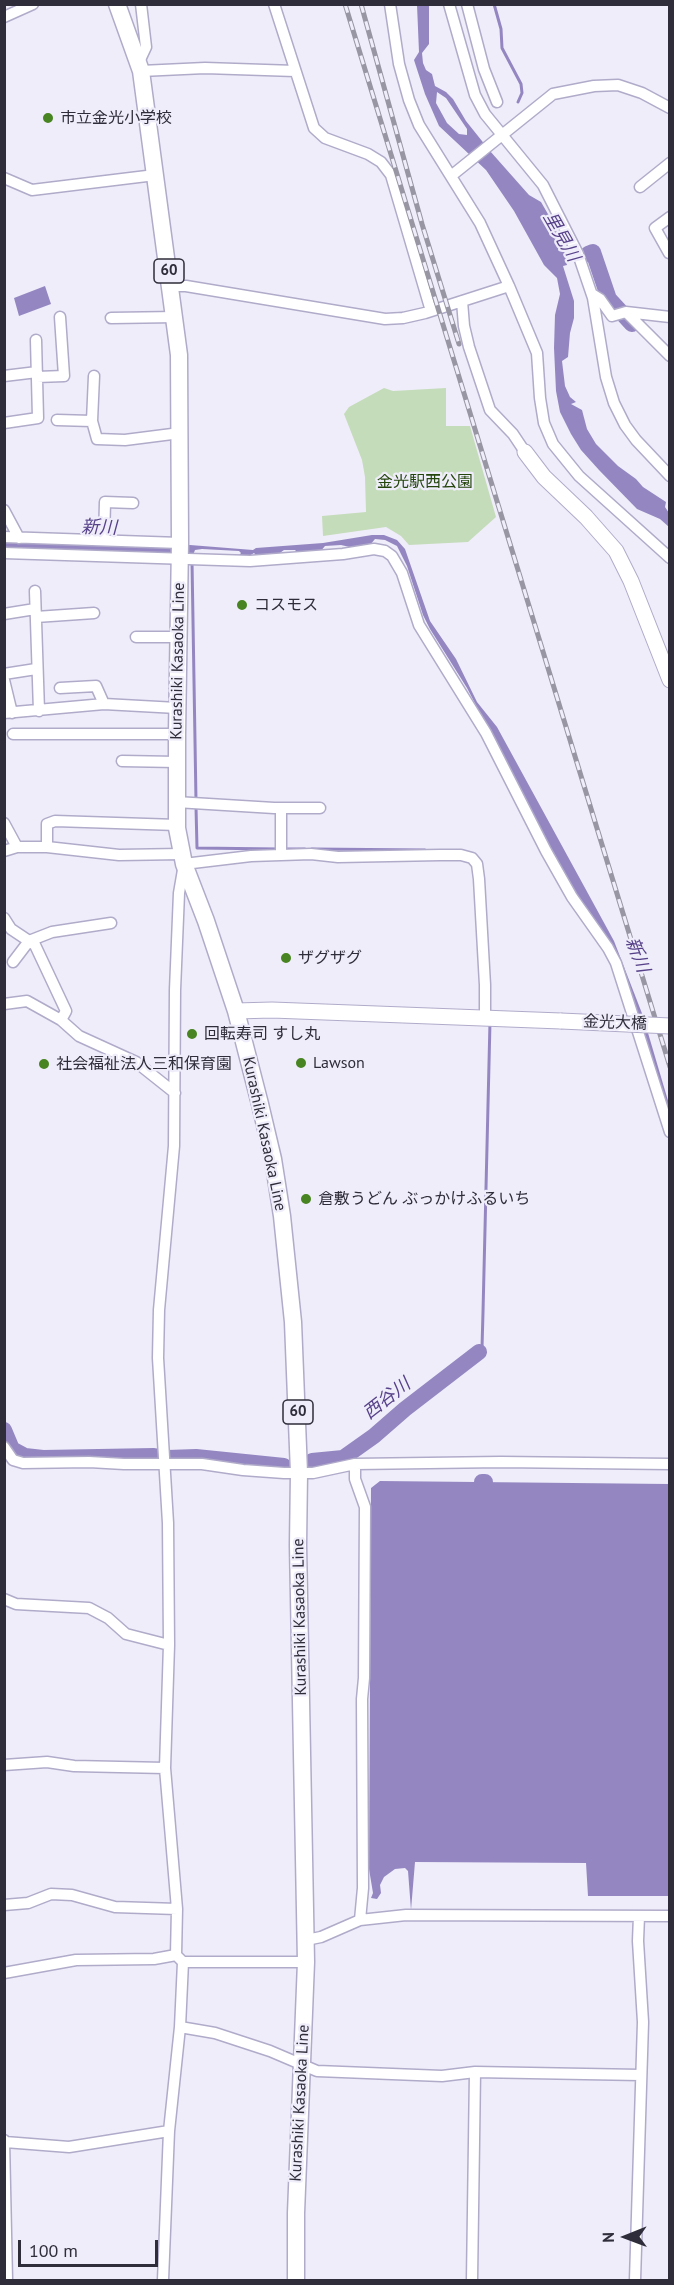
<!DOCTYPE html>
<meta charset="utf-8">
<style>
body{margin:0}
#map{position:relative;width:674px;height:2285px;overflow:hidden;background:#efedfa;font-family:"PT Sans",sans-serif}
canvas{display:block}
.frame{position:absolute;inset:0;border:6px solid #2f2d39;pointer-events:none}
.north{position:absolute;left:596px;top:2207px;width:60px;height:60px;-webkit-text-stroke:4px #efedfa;paint-order:stroke;rotate:269deg;font-size:16px;font-weight:700;line-height:24px;text-align:center;color:#2f2d39}
.north::after{content:'';display:block;margin:auto;width:21px;height:27px;background:#2f2d39;clip-path:polygon(50% 0,100% 100%,50% 72%,0 100%)}
.scale{position:absolute;left:18px;top:2240px;width:140px;height:27px;box-sizing:border-box;border:3px solid #2f2d39;border-top:0;padding-left:8px;font-size:18px;line-height:21px;white-space:nowrap;color:#2f2d39;-webkit-text-stroke:4px #efedfa;paint-order:stroke}
</style>
<div id="map">
<canvas width="674" height="2285"></canvas>
<div class="frame"></div>
<div class="north">N</div>
<div class="scale">100 m</div>
</div>
<script>
const ctx = document.querySelector('canvas').getContext('2d');
ctx.lineJoin = 'round';
function fill(path, color) {
  ctx.fillStyle = color;
  ctx.fill(path, 'evenodd');
}
function toPath(rows) {
  const path = new Path2D();
  for (const r of rows) {
    path.moveTo(r[0], r[1]);
    for (let i = 2; i < r.length; i += 2) path.lineTo(r[i], r[i + 1]);
  }
  return path;
}
function stroke(path, color, width, dash) {
  ctx.strokeStyle = color;
  ctx.lineWidth = width;
  ctx.lineCap = dash ? 'butt' : 'round';
  ctx.setLineDash(dash || []);
  ctx.stroke(path);
}
function label(font, color, halo, rows, align = 'center') {
  ctx.font = font + ' "PT Sans","Noto Sans JP",sans-serif';
  ctx.lineWidth = 4.5;
  ctx.setLineDash([]);
  ctx.textBaseline = 'middle';
  ctx.strokeStyle = halo;
  ctx.fillStyle = color;
  for (const [text, x, y, turn = 0] of rows) {
    ctx.save();
    ctx.translate(x, y);
    ctx.rotate((+turn || 0) * Math.PI / 180);
    ctx.textAlign = isNaN(turn) ? turn : align;
    if (halo) ctx.strokeText(text, 0, 0);
    ctx.fillText(text, 0, 0);
    ctx.restore();
  }
}
fill(toPath([
 [384,388,393,391,446,388,446,426,470,426,496,517,468,542,409,545,401,536,386,527,323,536,322,516,366,512,365,477,362,460,344,414,349,407]
]), '#c5dcba');
fill(toPath([
 [417,5,429,5,429,44,422,53,423,63,426,70,432,74,435,86,446,92,453,99,466,121,490,151,529,195,541,202,552,221,564,249,567,265,563,266,574,301,574,318,570,333,568,357,562,361,565,386,570,397,576,402,571,404,582,410,587,429,596,444,618,466,636,479,643,487,666,502,665,507,669,513,669,527,660,519,637,509,599,470,581,450,571,434,560,412,556,391,554,348,555,315,560,294,557,278,544,265,514,211,486,170,439,126,425,94,414,60,419,52],
 [437,92,446,98,467,129,467,135,459,134,447,123,436,103],
 [45,286,51,304,19,316,14,298],
 [372,535,384,535,397,540,405,549,430,621,456,659,477,702,497,727,614,941,643,1016,669,1104,669,1113,624,973,576,899,467,688,430,629,423,615,407,566,397,546,385,540,375,539,370,545,354,548,341,545,325,546,319,553,299,554,295,550,284,550,277,555,258,557,254,553,246,558,237,558,241,553,239,551,202,549,195,550,193,555,5,549,4,541,190,545,253,550,256,548,323,543],
 [380,1481,669,1484,669,1896,588,1896,586,1863,415,1862,411,1910,408,1871,405,1868,395,1869,384,1877,380,1885,381,1893,377,1899,371,1898,373,1893,369,1869,371,1488]
]), '#9487c1');
stroke(toPath([
 [494,4,501,29,502,48,521,84,522,93,518,102],
 [192,561,196,801],
 [196,807,197,848,278,849],
 [285,849,305,849],
 [312,849,425,850],
 [479,1352,482,1348,483,1312,490,1022]
]), '#9487c1', 3);
stroke(toPath([
 [588,254,593,252,609,299,632,324],
 [4,1430,12,1449,25,1456,43,1458,154,1456],
 [168,1458,196,1457,284,1466],
 [312,1461,343,1458,374,1436,405,1409,479,1352],
 [482,1482,485,1482]
]), '#9487c1', 16);
const street = toPath([
 [274,4,314,128,325,138,368,154,381,162,391,175,431,311],
 [449,4,475,95,485,114,543,185,578,254,593,298,606,377,614,403,625,425,636,440,670,476],
 [467,4,484,69,497,102],
 [4,17,33,4],
 [139,62,146,47,141,4],
 [141,71,205,68,295,71],
 [451,176,553,94,594,86,618,85,642,93,670,108],
 [4,178,32,190,155,175],
 [640,187,670,163],
 [669,253,655,228,670,217],
 [171,286,186,286,385,319,403,318,425,313,509,286,480,223,419,125,409,100,399,64,390,4],
 [509,286,537,353,540,398,544,423,553,444,579,476,670,558],
 [592,294,600,299,612,316,626,312,670,317],
 [462,301,464,326,469,347,490,410,513,434,525,452],
 [626,312,670,356],
 [111,318,176,317],
 [4,376,37,372],
 [94,376,92,421,97,439,125,440,180,433],
 [37,377,64,376,60,317],
 [57,420,92,421],
 [4,423,38,418,36,340],
 [4,510,19,538],
 [4,537,180,543],
 [104,540,105,502,133,503],
 [4,553,250,561,343,554,374,549,385,551,392,556,402,573,419,625,486,733,546,851,572,897,608,948,616,963,670,1132],
 [35,591,39,711],
 [4,614,35,609],
 [36,617,94,613],
 [136,637,179,637],
 [4,674,36,669],
 [4,680,12,713],
 [60,688,96,686,104,704],
 [4,713,104,704,177,708],
 [13,734,177,734],
 [122,761,177,762],
 [176,802,274,808,320,808],
 [4,823,17,847,47,847,119,855,182,854],
 [47,847,47,824,55,821,177,825],
 [4,851,17,847],
 [281,855,281,808],
 [4,918,11,929,35,945,66,1011,61,1020],
 [13,962,29,941,52,932,111,923],
 [4,1004,27,1001,61,1020,79,1036,136,1062,175,1093],
 [4,1447,13,1460,23,1463,89,1462,124,1464,202,1464,243,1470,284,1473,313,1473,355,1464,501,1462,670,1464],
 [355,1464,355,1479,365,1507,364,1678,362,1699,363,1888,360,1920],
 [4,1599,16,1604,89,1608,108,1618,126,1634,169,1645],
 [4,1765,47,1762,74,1766,165,1768],
 [4,1905,28,1903,51,1894,72,1895,115,1907,177,1909],
 [306,1940,321,1937,360,1920,406,1915,670,1916],
 [306,1962,183,1962,176,1955,177,1909,165,1768,169,1645,168,1523,158,1358,159,1310,174,1146,175,990,179,893,184,864,251,856,311,854,338,857,440,855,461,855,472,858,477,864,479,879,485,985,485,1017],
 [4,1973,76,1960,154,1959,176,1955],
 [180,2027,215,2033,270,2051,317,2071,442,2076,475,2072,640,2075],
 [4,2140,7,2280],
 [5,2142,69,2147,169,2131],
 [163,2280,169,2131,180,2027,183,1962],
 [472,2280,475,2072],
 [635,2280,643,2022,638,1941,639,1916]
]);
const secondary = toPath([
 [525,452,544,477,586,517,616,551,631,581,670,680],
 [236,1011,272,1010,561,1021]
]);
const primary = toPath([
 [117,4,141,71,179,355,180,543,177,734,177,828,184,864,206,921,236,1011,260,1104,273,1159,282,1216,293,1322,299,1473,298,1545,306,1962,296,2213,296,2280]
]);
stroke(street, '#b1abca', 13);
stroke(secondary, '#b1abca', 17);
stroke(primary, '#b1abca', 19);
stroke(street, '#fff', 10);
stroke(secondary, '#fff', 15);
stroke(primary, '#fff', 16);
const rail = toPath([
 [345,4,670,1067],
 [361,4,422,224,459,344]
]);
stroke(rail, '#9896a2', 5);
stroke(rail, '#efedfa', 3, [9]);
const secondaryBridge = toPath([
 [561,1021,670,1026]
]);
stroke(secondaryBridge, '#b1abca', 17, []);
stroke(secondaryBridge, '#fff', 15);
for (const [x, y, r, color] of [
 [48,118,6,"#488421"],
 [242,605,6,"#488421"],
 [286,958,6,"#488421"],
 [192,1034,6,"#488421"],
 [301,1063,6,"#488421"],
 [44,1064,6,"#488421"],
 [306,1199,6,"#488421"]
]) {
  const dot = new Path2D();
  dot.arc(x, y, r, 0, 2 * Math.PI);
  ctx.fillStyle = color;
  ctx.fill(dot);
  stroke(dot, '#efedfa', 2);
}
for (const [x, y, w] of [
 [169,271,30],
 [298,1412,30]
]) {
  const box = new Path2D();
  box.roundRect(x - w / 2, y - 12, w, 24, 4.5);
  ctx.fillStyle = '#efedfa';
  ctx.fill(box);
  stroke(box, '#2f2d39', 1.5);
}
label('bold 15px', '#2f2d39', null, [
 ["60",169,271],
 ["60",298,1412]
]);
label('16px', '#2f2d39', '#efedfa', [
 ["市立金光小学校",60,118],
 ["コスモス",254,605],
 ["ザグザグ",298,958],
 ["回転寿司 すし丸",204,1034],
 ["Lawson",313,1063],
 ["社会福祉法人三和保育園",56,1064],
 ["倉敷うどん ぶっかけふるいち",318,1199]
], 'left');
label('16px', '#24460d', '#efedfa', [
 ["金光駅西公園",425,482]
]);
label('16px', '#2f2d39', '#efedfa', [
 ["Kurashiki Kasaoka Line",178,661,-89],
 ["金光大橋",615,1023,2],
 ["Kurashiki Kasaoka Line",264,1134,78],
 ["Kurashiki Kasaoka Line",300,1617,-91],
 ["Kurashiki Kasaoka Line",300,2103,-87]
]);
label('italic 18px', '#57428a', '#efedfa', [
 ["里見川",561,237,60],
 ["新川",99,528,1],
 ["新川",637,955,69],
 ["西谷川",387,1399,-38]
]);
</script>
